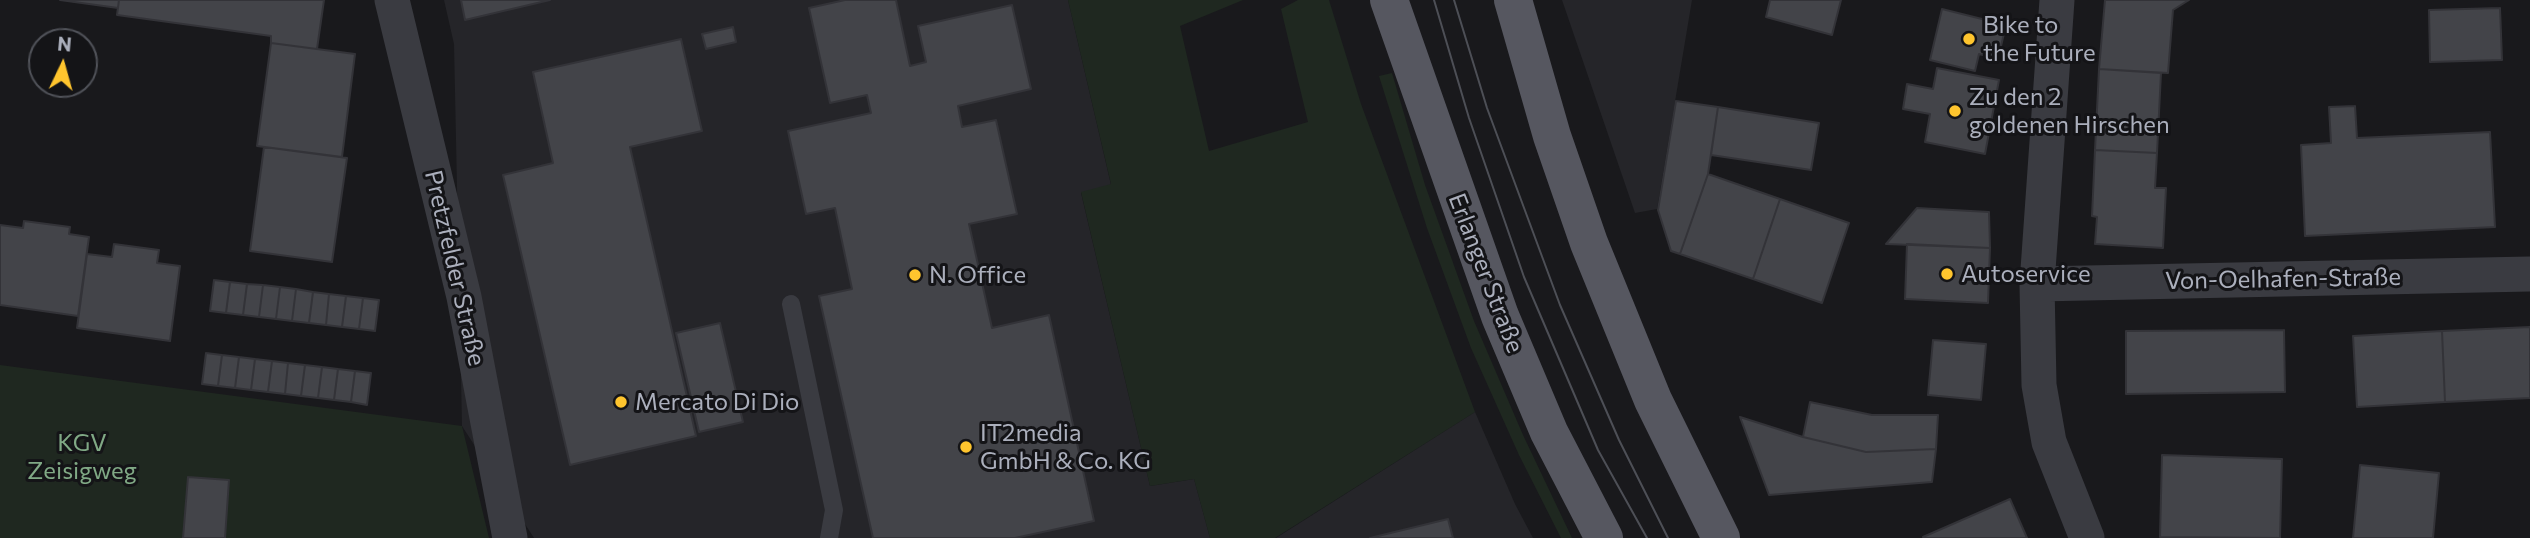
<!DOCTYPE html>
<meta charset="utf-8">
<style>
body{margin:0}
#map{position:relative;width:2530px;height:538px;overflow:hidden;background:#19191c;font-family:Commissioner,sans-serif}
canvas{display:block}
.north{position:absolute;left:28px;top:28px;width:70px;height:70px;box-sizing:border-box;background:#141417;border:2px solid #505259;border-radius:50%;rotate:5deg;font-size:19px;font-weight:700;line-height:28px;text-align:center;color:#abafbc}
.north::after{content:'';display:block;margin:auto;width:24px;height:32px;background:#ffc52e;clip-path:polygon(50% 0,100% 100%,50% 72%,0 100%)}
</style>
<div id="map">
<canvas width="2530" height="538"></canvas>
<div class="north">N</div>
</div>
<script>
const ctx = document.querySelector('canvas').getContext('2d');
ctx.lineJoin = 'round';
function fill(path, color) {
  ctx.fillStyle = color;
  ctx.fill(path, 'evenodd');
}
function toPath(rows) {
  const path = new Path2D();
  for (const r of rows) {
    path.moveTo(r[0], r[1]);
    for (let i = 2; i < r.length; i += 2) path.lineTo(r[i], r[i + 1]);
  }
  return path;
}
function stroke(path, color, width, dash) {
  ctx.strokeStyle = color;
  ctx.lineWidth = width;
  ctx.lineCap = dash ? 'butt' : 'round';
  ctx.setLineDash(dash || []);
  ctx.stroke(path);
}
function label(font, color, halo, rows, align = 'center') {
  ctx.font = font + ' Commissioner,sans-serif';
  ctx.lineWidth = 6;
  ctx.setLineDash([]);
  ctx.textBaseline = 'middle';
  ctx.strokeStyle = halo;
  ctx.fillStyle = color;
  for (const [text, x, y, turn = 0] of rows) {
    ctx.save();
    ctx.translate(x, y);
    ctx.rotate((+turn || 0) * Math.PI / 180);
    ctx.textAlign = isNaN(turn) ? turn : align;
    if (halo) ctx.strokeText(text, 0, 0);
    ctx.fillText(text, 0, 0);
    ctx.restore();
  }
}
fill(toPath([
 [444,0,1068,0,1111,185,1081,193,1150,486,1194,479,1210,538,534,538,462,426,454,44],
 [1562,0,1692,0,1657,209,1635,213],
 [1475,412,1515,504,1533,538,1276,538]
]), '#252529');
fill(toPath([
 [1068,0,1243,0,1180,26,1209,151,1308,122,1281,9,1298,0,1329,0,1361,104,1475,412,1275,538,1210,538,1194,479,1150,486,1081,192,1111,184],
 [1392,73,1425,185,1474,321,1523,435,1572,538,1561,538,1519,455,1471,348,1427,228,1379,76],
 [0,365,462,426,489,538,0,538]
]), '#1f2820');
const building = toPath([
 [60,0,119,0,118,8,60,0],
 [119,0,324,0,317,49,271,43,271,36,117,15,119,0],
 [461,0,550,0,465,20,461,0],
 [845,0,896,0,910,66,926,62,918,26,1012,5,1031,89,958,106,962,127,996,120,1017,214,969,224,992,328,1049,315,1094,521,1015,538,873,538,819,296,852,289,835,208,806,214,788,131,871,113,867,95,830,103,809,8,845,0],
 [1770,0,1841,0,1832,35,1766,17,1770,0],
 [2105,0,2189,0,2173,10,2168,73,2099,69,2105,0],
 [2500,8,2502,60,2430,62,2429,10,2500,8],
 [1942,9,2006,25,1998,59,1979,54,1975,71,1930,60,1942,9],
 [733,27,736,42,706,49,702,34,733,27],
 [681,39,702,131,630,147,696,436,570,465,503,175,553,163,533,72,681,39],
 [271,43,355,54,342,157,257,146,271,43],
 [1937,68,1999,80,1985,154,1925,142,1930,114,1903,109,1907,84,1933,89,1937,68],
 [2099,69,2161,73,2157,153,2095,150,2099,69],
 [1676,101,1718,107,1708,174,1680,254,1671,251,1658,210,1676,101],
 [2355,106,2357,138,2490,132,2495,227,2305,236,2301,145,2331,143,2329,107,2355,106],
 [1718,107,1819,123,1811,170,1711,155,1718,107],
 [264,147,347,158,332,262,250,251,264,147],
 [2095,150,2157,153,2155,188,2166,188,2163,248,2095,244,2097,217,2092,216,2095,150],
 [1708,174,1780,199,1753,279,1680,254,1708,174],
 [1780,199,1849,223,1822,303,1753,279,1780,199],
 [1917,208,1989,212,1990,248,1886,244,1917,208],
 [24,221,70,227,69,234,89,237,78,316,0,305,0,225,23,228,24,221],
 [114,244,159,250,157,263,180,266,170,341,77,328,87,254,112,257,114,244],
 [1907,244,1990,248,1988,303,1905,299,1907,244],
 [214,280,230,282,226,313,210,311,214,280],
 [230,282,247,284,243,315,226,313,230,282],
 [247,284,263,285,259,317,243,315,247,284],
 [263,285,280,287,276,319,259,317,263,285],
 [280,287,296,289,292,321,276,319,280,287],
 [296,289,313,292,309,323,292,321,296,289],
 [313,292,329,294,326,325,309,323,313,292],
 [329,294,346,296,342,327,326,325,329,294],
 [346,296,363,298,359,329,342,327,346,296],
 [363,298,379,300,375,331,359,329,363,298],
 [720,323,743,422,699,432,676,333,720,323],
 [2530,327,2530,398,2445,402,2442,331,2530,327],
 [2284,330,2285,392,2126,394,2126,331,2284,330],
 [2442,331,2445,402,2357,407,2353,336,2442,331],
 [1933,340,1986,344,1981,400,1928,395,1933,340],
 [206,353,222,355,218,386,202,384,206,353],
 [222,355,239,357,235,388,218,386,222,355],
 [239,357,255,359,251,390,235,388,239,357],
 [255,359,272,361,268,392,251,390,255,359],
 [272,361,288,363,285,394,268,392,272,361],
 [288,363,305,365,301,396,285,394,288,363],
 [305,365,322,367,318,398,301,396,305,365],
 [322,367,338,369,334,400,318,398,322,367],
 [338,369,355,371,351,402,334,400,338,369],
 [355,371,371,373,367,405,351,402,355,371],
 [1810,402,1872,415,1938,415,1936,449,1866,452,1803,437,1810,402],
 [1740,417,1803,437,1866,452,1936,449,1932,482,1769,495,1740,417],
 [2162,455,2282,459,2280,538,2160,537,2162,455],
 [2360,465,2439,473,2433,538,2353,538,2360,465],
 [188,477,229,480,225,538,183,538,188,477],
 [2010,499,2027,538,1924,538,1923,537,2010,499],
 [1448,519,1453,538,1370,538,1448,519]
]);
fill(building, '#434449');
stroke(building, '#333338', 2);
stroke(toPath([
 [791,304,834,510,829,538]
]), '#3a3b41', 18);
stroke(toPath([
 [392,0,464,297,510,538],
 [2057,0,2037,284,2039,385,2049,442,2087,538],
 [2037,284,2530,274]
]), '#3a3b41', 35);
stroke(toPath([
 [1389,0,1500,316,1549,432,1604,538],
 [1513,0,1552,136,1589,243,1653,400,1721,538]
]), '#565760', 38);
stroke(toPath([
 [1434,0,1469,118,1524,277,1598,450,1647,538],
 [1454,0,1487,108,1560,305,1619,440,1668,538]
]), '#4d4f56', 2);
for (const [x, y, r, color] of [
 [1969,39,7,"#ffc52e"],
 [1955,111,7,"#ffc52e"],
 [1947,274,7,"#ffc52e"],
 [915,275,7,"#ffc52e"],
 [621,402,7,"#ffc52e"],
 [966,447,7,"#ffc52e"]
]) {
  const dot = new Path2D();
  dot.arc(x, y, r, 0, 2 * Math.PI);
  ctx.fillStyle = color;
  ctx.fill(dot);
  stroke(dot, '#141417', 2.5);
}
label('24px', '#abafbc', '#141417', [
 ["Bike to",1983,25],
 ["the Future",1983,53],
 ["Zu den 2",1969,97],
 ["goldenen Hirschen",1969,125],
 ["Autoservice",1961,274],
 ["N. Office",929,275],
 ["Mercato Di Dio",635,402],
 ["IT2media",980,433],
 ["GmbH & Co. KG",980,461]
], 'left');
label('24px', '#abafbc', '#141417', [
 ["Pretzfelder Straße",455,268,77],
 ["Erlanger Straße",1486,273,69],
 ["Von-Oelhafen-Straße",2283,279,-1]
]);
label('24px', '#80a985', '#141417', [
 ["KGV",82,443],
 ["Zeisigweg",82,471]
]);
</script>
